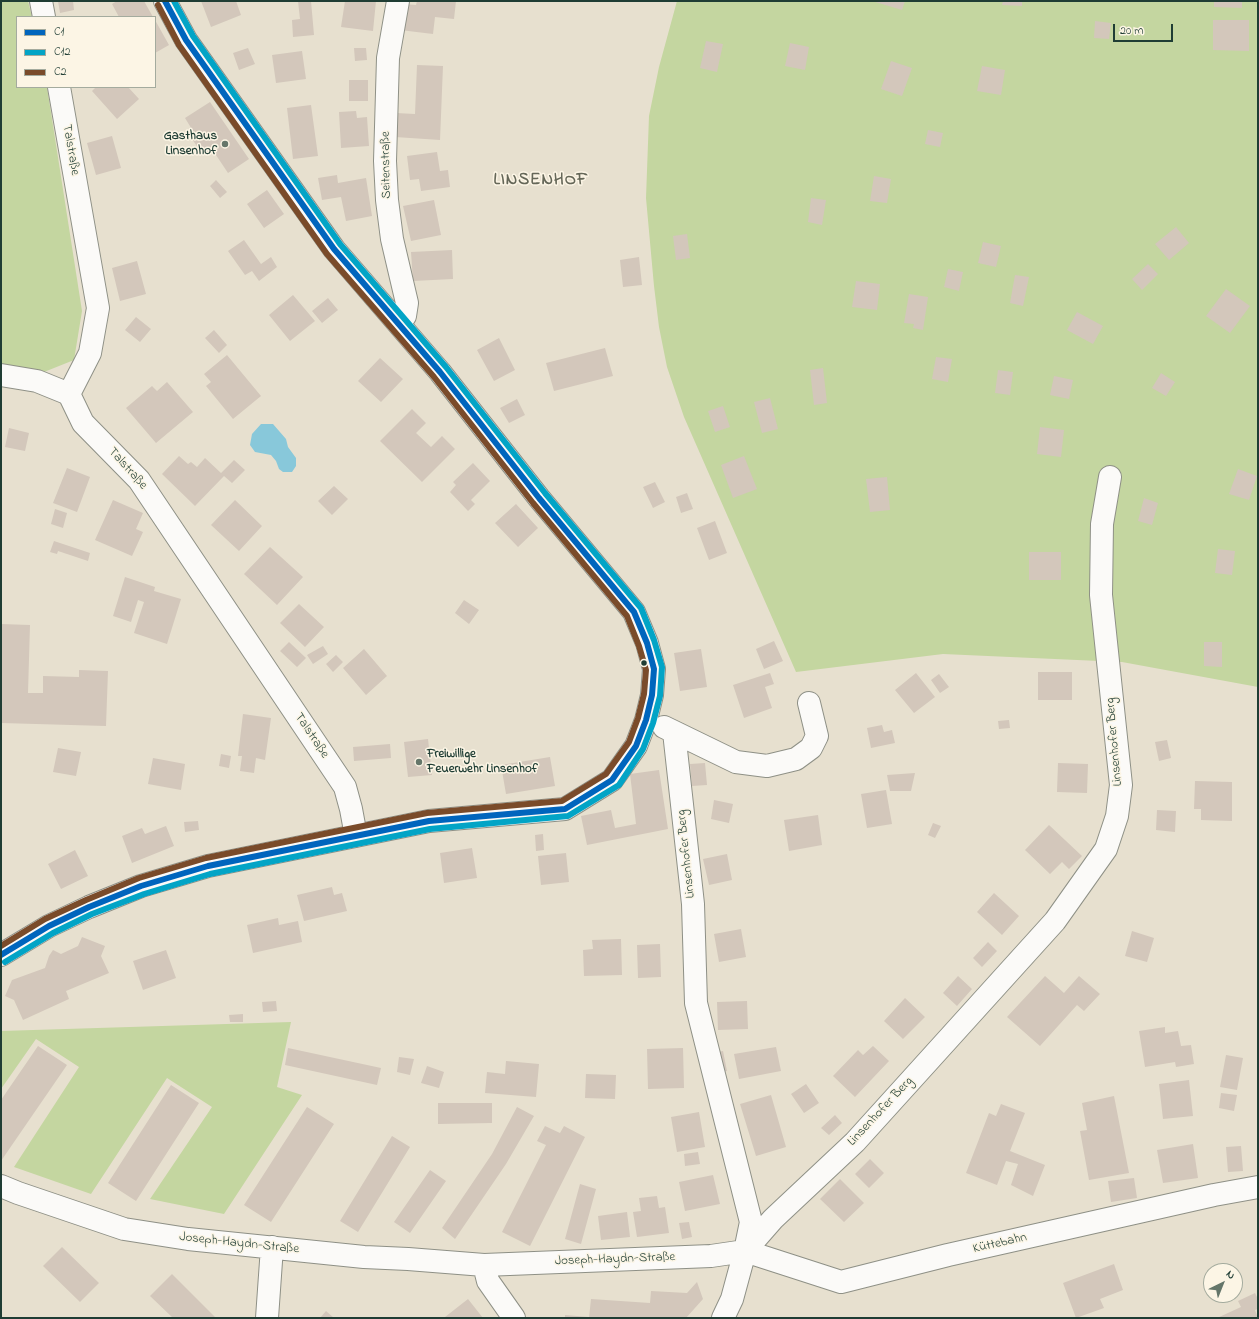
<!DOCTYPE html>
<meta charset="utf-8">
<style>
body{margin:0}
#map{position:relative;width:1259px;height:1319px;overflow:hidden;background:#e7e0cf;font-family:"Indie Flower",sans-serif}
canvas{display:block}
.frame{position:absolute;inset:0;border:2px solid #1f3d34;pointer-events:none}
.legend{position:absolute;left:16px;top:16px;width:140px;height:72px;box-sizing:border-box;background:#fcf5e5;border:1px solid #a4ab9e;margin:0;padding:5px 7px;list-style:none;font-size:12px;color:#1f3d34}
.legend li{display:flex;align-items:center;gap:8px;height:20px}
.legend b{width:20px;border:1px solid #a4ab9e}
.north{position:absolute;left:1203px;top:1263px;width:40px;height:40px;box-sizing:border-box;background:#fcf5e5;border:1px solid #a4ab9e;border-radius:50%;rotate:43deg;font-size:11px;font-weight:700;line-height:16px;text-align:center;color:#1f3d34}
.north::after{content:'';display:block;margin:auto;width:14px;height:18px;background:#65766a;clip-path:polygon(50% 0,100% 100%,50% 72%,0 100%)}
.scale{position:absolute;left:1113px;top:24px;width:60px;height:18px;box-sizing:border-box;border:2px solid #1f3d34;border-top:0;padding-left:5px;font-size:12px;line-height:14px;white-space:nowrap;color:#1f3d34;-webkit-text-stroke:3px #fcf5e5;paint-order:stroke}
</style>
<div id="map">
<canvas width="1259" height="1319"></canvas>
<div class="frame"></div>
<ul class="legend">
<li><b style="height:5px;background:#0065bd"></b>C1</li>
<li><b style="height:5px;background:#02a4c6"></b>C12</li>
<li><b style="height:5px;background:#7a4b2a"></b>C2</li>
</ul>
<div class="north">N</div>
<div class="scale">20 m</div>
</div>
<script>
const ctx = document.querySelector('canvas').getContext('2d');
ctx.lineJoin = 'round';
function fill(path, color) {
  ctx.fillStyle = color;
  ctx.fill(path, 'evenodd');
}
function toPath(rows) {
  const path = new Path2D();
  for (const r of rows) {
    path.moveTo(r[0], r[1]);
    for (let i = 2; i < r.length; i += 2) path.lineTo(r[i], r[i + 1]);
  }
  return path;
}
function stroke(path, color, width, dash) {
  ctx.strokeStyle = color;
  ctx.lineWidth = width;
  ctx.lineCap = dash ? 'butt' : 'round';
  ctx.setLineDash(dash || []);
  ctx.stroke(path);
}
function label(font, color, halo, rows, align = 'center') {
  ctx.font = font + ' "Indie Flower",sans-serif';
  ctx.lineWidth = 3;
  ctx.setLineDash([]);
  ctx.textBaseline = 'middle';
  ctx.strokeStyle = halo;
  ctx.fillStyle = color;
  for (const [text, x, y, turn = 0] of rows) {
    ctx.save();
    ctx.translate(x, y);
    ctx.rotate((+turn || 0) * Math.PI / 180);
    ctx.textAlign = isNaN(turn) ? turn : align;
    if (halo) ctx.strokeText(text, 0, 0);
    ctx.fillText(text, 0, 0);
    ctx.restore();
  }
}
fill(toPath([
 [1,1,28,1,32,17,17,17,17,87,47,87,82,311,74,360,44,372,1,364],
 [677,1,1258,1,1258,687,1122,662,943,654,796,672,684,417,667,367,659,327,654,286,646,198,649,116,659,67],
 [291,1022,277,1087,302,1095,224,1214,150,1199,212,1107,167,1078,91,1194,14,1167,79,1067,36,1039,1,1089,1,1031]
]), '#c4d6a0');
fill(toPath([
 [261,424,273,424,286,439,288,447,296,458,296,466,292,472,283,472,279,469,276,461,271,455,255,452,250,445,252,434]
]), '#88c8da');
fill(toPath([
 [58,1,73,1,74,10,60,13],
 [117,1,144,1,153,17,119,17,112,4],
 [201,1,236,1,241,15,211,27],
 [298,1,311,1,314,35,293,37,292,20,300,19],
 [345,1,376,1,373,31,341,27],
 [417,1,456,1,454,19,435,17,433,34,400,30,403,4,416,5],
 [872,1,905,1,902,10],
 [1003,1,1022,1,1022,6,1002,5],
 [1214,1,1242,1,1242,8,1214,7],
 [155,20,169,45,155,53],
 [1213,20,1249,20,1249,51,1213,50],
 [1095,21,1111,23,1109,39,1094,38],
 [706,41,723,44,717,72,700,68],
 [790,43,809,47,805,70,785,66],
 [248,48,255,64,239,70,233,53],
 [354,48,366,48,367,60,355,61],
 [302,51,306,79,276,83,272,55],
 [891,61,912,68,902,96,881,89],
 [417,65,443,66,440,140,395,137,396,113,415,114],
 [982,66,1005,70,1001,95,977,91],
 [349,80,368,80,368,101,349,101],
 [96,87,128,87,139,99,117,119,92,91],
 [210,102,249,159,228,173,212,149,203,155,192,139,196,136,185,118],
 [311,105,318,156,293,159,287,108],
 [356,111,357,118,367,117,369,146,341,148,339,112],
 [928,130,943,133,940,147,925,144],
 [112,136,121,168,96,175,87,143],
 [437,152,440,171,448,170,450,187,421,191,419,179,410,180,407,156],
 [337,175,338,183,366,178,372,216,346,221,341,197,322,200,318,178],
 [874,176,891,179,887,203,870,201],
 [216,180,227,192,220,198,210,186],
 [267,190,284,214,264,228,247,204],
 [811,198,826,200,822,225,808,222],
 [434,200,441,235,411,241,403,206],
 [1176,227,1189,243,1169,260,1155,244],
 [687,234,690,258,676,260,673,236],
 [244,240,261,264,271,257,277,267,259,281,252,271,245,275,228,251],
 [983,242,1001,246,996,267,978,263],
 [452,250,453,279,413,281,411,252],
 [639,257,642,285,623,287,620,260],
 [137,261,146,294,120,301,112,268],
 [1148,264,1158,274,1142,290,1132,279],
 [948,269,963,272,959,291,944,287],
 [1015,275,1029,277,1023,306,1010,303],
 [856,281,880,284,877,310,852,307],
 [1226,289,1250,306,1230,333,1206,316],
 [909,294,928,297,923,330,913,328,914,324,904,323],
 [293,295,315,321,290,341,269,315],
 [328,298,338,310,322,323,312,311],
 [1077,312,1103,326,1093,344,1067,330],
 [136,317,151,329,140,342,125,330],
 [214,330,227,345,219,353,205,338],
 [499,338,515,370,494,381,477,350],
 [605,348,613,376,554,391,546,363],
 [227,355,261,396,233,419,206,386,211,382,204,374],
 [936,357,952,359,948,382,932,379],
 [380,358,403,379,381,402,358,381],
 [823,368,827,403,814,405,810,370],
 [998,370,1013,372,1010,395,995,393],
 [1161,373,1175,382,1166,396,1152,388],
 [1054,376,1073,380,1069,399,1050,395],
 [167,382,193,412,156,443,126,408,152,386,157,391],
 [770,398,778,429,762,433,754,402],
 [517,399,525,415,509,423,500,408],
 [723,406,730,427,715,432,708,411],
 [412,409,426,423,416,433,431,447,442,436,455,449,422,482,380,441],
 [1040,427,1064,430,1061,457,1037,454],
 [9,428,29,433,25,451,5,447],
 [179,456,188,464,191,462,197,467,205,458,221,473,234,460,245,470,232,483,224,476,195,506,162,474],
 [744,456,757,489,733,498,721,465],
 [473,463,490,481,471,500,475,504,468,511,450,492,456,485,453,482],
 [67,468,90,477,77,512,53,503],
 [1238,469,1257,476,1249,500,1229,494],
 [887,477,890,510,870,512,866,479],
 [655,482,665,502,653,508,643,487],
 [334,486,348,499,332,515,318,501],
 [687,493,693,509,681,513,676,497],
 [1144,498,1158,503,1152,525,1138,521],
 [113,500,143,513,136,529,143,532,132,556,95,540],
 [235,500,262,526,239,551,211,525],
 [516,504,538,528,518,547,495,523],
 [55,509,67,513,63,528,51,524],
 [715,521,727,553,709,560,697,528],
 [54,541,90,553,88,561,58,551,57,554,50,552],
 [270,547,303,577,277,605,244,574],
 [1218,549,1235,551,1232,575,1215,573],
 [1029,552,1061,552,1061,580,1029,580],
 [125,577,155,587,154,591,181,599,167,644,134,633,144,602,138,600,131,622,113,616],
 [464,600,479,610,469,624,455,613],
 [299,604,324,627,305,647,280,623],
 [1,624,30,625,28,693,43,693,43,676,79,677,79,670,108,671,106,726,1,723],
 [774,641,783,661,764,669,756,649],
 [289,642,306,658,297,667,280,651],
 [1204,642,1222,642,1222,667,1204,666],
 [323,646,328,654,313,664,307,655],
 [364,649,387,676,366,695,343,668],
 [701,649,707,687,680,691,674,653],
 [336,655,343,662,333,672,326,664],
 [1038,672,1072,672,1072,700,1038,700],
 [770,673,774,684,765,687,772,708,744,718,733,685],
 [916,673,935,697,914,713,895,690],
 [939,674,949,687,940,693,931,680],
 [243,714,271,718,265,760,256,758,254,773,240,771,242,756,238,756],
 [1009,720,1010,728,999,729,998,721],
 [882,725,884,732,892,730,895,743,871,748,867,728],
 [428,739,432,775,408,777,404,742],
 [1167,740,1171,758,1159,761,1155,742],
 [390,744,391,758,354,761,353,747],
 [58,748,81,752,76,776,53,772],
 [221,754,231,756,229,768,219,766],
 [550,757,555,786,506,794,501,765],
 [153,758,185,764,181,790,148,784],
 [705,763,707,785,692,786,690,764],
 [1058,763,1088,764,1087,793,1057,792],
 [659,770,668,829,587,845,581,816,611,810,615,828,636,824,630,774],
 [915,773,911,791,890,791,887,775],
 [1195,781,1232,782,1232,821,1201,820,1201,809,1194,809],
 [886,790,892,824,867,828,861,794],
 [714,800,733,804,729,823,711,819],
 [1157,810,1176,811,1175,832,1156,830],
 [818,815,822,845,789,851,784,820],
 [198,821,199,830,185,832,184,822],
 [933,823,941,826,935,838,928,835],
 [1049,825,1082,856,1069,869,1062,862,1050,874,1025,850],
 [166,826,174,846,132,863,122,836,142,828,145,834],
 [543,834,544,850,536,851,535,835],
 [472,848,477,878,444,883,440,853],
 [75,850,88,876,61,889,48,864],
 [566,853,569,882,541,885,538,856],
 [727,854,732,880,709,885,703,859],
 [332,887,334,895,342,893,347,911,304,921,297,895],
 [994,893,1019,916,1002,935,977,912],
 [278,918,279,925,298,921,302,942,253,953,247,925],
 [741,929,746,957,719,962,714,934],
 [1132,931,1154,938,1147,962,1125,956],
 [82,937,105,946,101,956,109,973,66,991,69,999,23,1020,14,1000,5,996,12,980,45,968,49,956,53,950,61,954,78,946],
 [621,939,622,975,584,976,583,950,593,949,592,940],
 [988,942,997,951,982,967,973,958],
 [660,944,661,977,638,978,637,945],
 [166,950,176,978,143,990,133,961],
 [958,976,972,989,957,1006,943,993],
 [1045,976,1064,993,1079,976,1100,994,1084,1011,1077,1005,1040,1046,1007,1017],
 [905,998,925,1017,903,1039,884,1021],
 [276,1001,277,1011,263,1012,262,1002],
 [747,1001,748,1029,718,1030,717,1002],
 [243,1014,243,1022,230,1022,229,1015],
 [1165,1027,1165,1033,1178,1031,1181,1046,1191,1045,1194,1064,1176,1067,1175,1062,1145,1067,1139,1031],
 [38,1046,67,1065,1,1161,1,1100],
 [873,1046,889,1061,855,1097,833,1076,858,1050,863,1055],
 [776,1047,781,1071,739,1079,734,1054],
 [288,1048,381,1068,377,1085,285,1065],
 [683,1048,684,1088,648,1089,647,1049],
 [723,1051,727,1071,717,1073,713,1053],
 [1226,1055,1243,1058,1237,1090,1220,1087],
 [399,1057,414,1059,410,1075,397,1072],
 [506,1061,539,1064,536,1097,485,1093,487,1072,505,1074],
 [427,1066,444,1072,439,1088,421,1083],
 [586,1074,616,1075,615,1099,585,1098],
 [1189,1080,1193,1116,1163,1119,1159,1084],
 [806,1084,819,1103,804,1113,791,1094],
 [171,1085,199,1103,136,1201,108,1183],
 [1221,1093,1237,1095,1234,1111,1219,1108],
 [771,1095,786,1147,756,1156,740,1104],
 [1114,1096,1129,1173,1089,1180,1080,1131,1087,1130,1082,1103],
 [438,1103,492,1103,492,1123,438,1124],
 [1001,1104,1025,1113,1010,1151,1045,1165,1033,1196,1011,1185,1018,1164,1006,1161,997,1185,966,1173,989,1113,996,1116],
 [307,1107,334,1124,271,1222,244,1205],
 [517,1107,534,1116,506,1164,455,1239,442,1228,492,1154],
 [699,1112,705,1147,677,1152,671,1117],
 [835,1115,842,1123,829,1135,821,1128],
 [545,1126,560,1133,564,1126,585,1137,530,1246,502,1232,546,1145,537,1141],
 [392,1136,410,1147,358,1232,340,1221],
 [1193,1144,1198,1178,1163,1183,1157,1150],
 [1241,1146,1243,1171,1228,1172,1226,1147],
 [698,1152,700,1164,685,1166,684,1154],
 [870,1159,884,1173,869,1188,855,1174],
 [430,1170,446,1181,410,1233,394,1222],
 [713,1175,720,1204,685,1211,679,1182],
 [1134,1178,1137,1198,1111,1202,1108,1181],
 [840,1179,864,1203,844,1222,820,1199],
 [580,1184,596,1189,581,1244,565,1239],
 [657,1196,659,1208,665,1207,669,1233,637,1237,633,1212,641,1211,639,1198],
 [627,1212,630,1237,601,1240,598,1216],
 [689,1222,692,1237,682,1239,679,1223],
 [62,1247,99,1283,80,1302,43,1266],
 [1114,1264,1123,1290,1100,1299,1104,1308,1076,1318,1063,1283],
 [172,1274,216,1318,173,1318,150,1296],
 [697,1282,703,1299,686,1318,589,1318,591,1299,650,1303,651,1291,687,1293],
 [1255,1293,1258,1299,1258,1309,1255,1310,1258,1318,1217,1318,1241,1307,1238,1301],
 [468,1299,483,1318,446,1318,445,1317],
 [326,1311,334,1318,320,1318],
 [565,1315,589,1317,589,1318,565,1318]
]), '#d3c7bb');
const minor = toPath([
 [41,1,44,17],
 [398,1,388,58,385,161,387,200,392,239,407,303,405,316,399,324],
 [59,87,98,308,90,353,69,394,83,423,139,480,345,787,351,809,356,836],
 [1,375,37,381,69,394],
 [664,727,736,762,767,766,796,759,811,748,817,736,809,703],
 [674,732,693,904,696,1003,751,1222,745,1251,732,1299,723,1318],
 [1,955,49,926,89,907,141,886,208,866,429,821,565,809,612,780,636,746,646,720,652,695,654,669,647,643,634,612,539,498,440,372,334,249,186,40,165,1],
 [1,1186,18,1193,124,1229,188,1239,364,1257,408,1259,484,1265,711,1256,745,1251,841,1282,948,1255,1214,1195,1258,1187],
 [745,1251,773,1219,855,1142,1055,921,1106,849,1117,816,1121,785,1101,595,1102,524,1110,477],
 [484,1265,488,1281,514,1318],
 [267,1318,272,1247]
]);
stroke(minor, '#8e9086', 24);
stroke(minor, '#fbfaf8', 22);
stroke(toPath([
 [1,955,49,926,89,907,141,886,208,866,429,821,565,809,612,780,636,746,646,720,652,695,654,669,647,643,634,612,539,498,440,372,334,249,186,40,165,1]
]), '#0065bd', 6);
stroke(toPath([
 [5,962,53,933,92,914,144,894,210,874,430,829,568,816,619,785,643,749,653,723,660,696,662,667,654,640,641,608,545,493,446,367,340,244,193,36,174,1]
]), '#02a4c6', 6);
stroke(toPath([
 [1,946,45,919,86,900,139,878,206,858,427,813,562,801,606,774,629,742,638,718,644,694,646,670,639,646,627,616,533,503,434,377,327,254,179,45,158,5]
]), '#7a4b2a', 6);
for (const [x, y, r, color] of [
 [225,144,4,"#65766a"],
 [644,663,3.5,"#1f3d34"],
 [419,762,4,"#65766a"]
]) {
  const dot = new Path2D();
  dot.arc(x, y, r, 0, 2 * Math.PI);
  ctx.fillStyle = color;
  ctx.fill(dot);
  stroke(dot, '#fcf5e5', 1.5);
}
label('bold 13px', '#1f3d34', '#fcf5e5', [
 ["Gasthaus",217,137],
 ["Linsenhof",217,152],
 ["Freiwillige",427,755,"left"],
 ["Feuerwehr Linsenhof",427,770,"left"]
], 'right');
label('13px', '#1f3d34', '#fcf5e5', [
 ["Talstraße",70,150,80],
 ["Seitenstraße",387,165,-91],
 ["Talstraße",127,469,48],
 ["Talstraße",311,736,56],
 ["Linsenhofer Berg",1115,742,-95],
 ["Linsenhofer Berg",687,854,-96],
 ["Linsenhofer Berg",881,1112,-47],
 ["Joseph-Haydn-Straße",239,1244,6],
 ["Küttebahn",1000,1244,-13],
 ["Joseph-Haydn-Straße",615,1260,-2]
]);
ctx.letterSpacing = '1px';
label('bold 17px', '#656758', '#fcf5e5', [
 ["LINSENHOF",541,181]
]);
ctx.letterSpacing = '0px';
</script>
